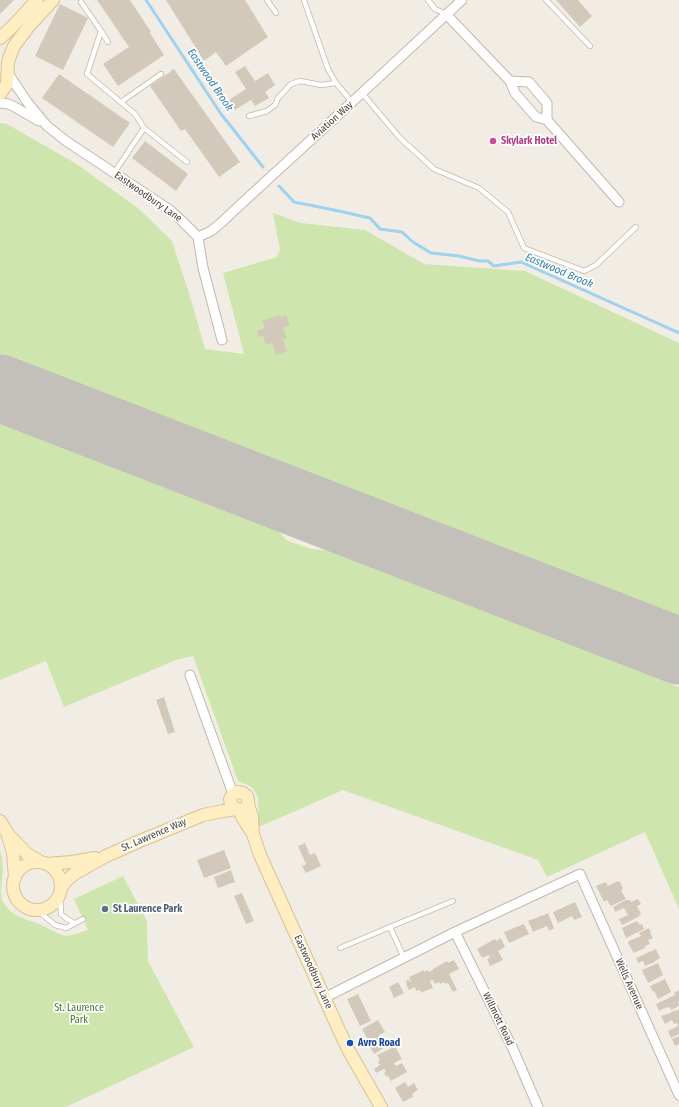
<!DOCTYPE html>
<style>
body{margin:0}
canvas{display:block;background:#f2ede4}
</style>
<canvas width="679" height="1107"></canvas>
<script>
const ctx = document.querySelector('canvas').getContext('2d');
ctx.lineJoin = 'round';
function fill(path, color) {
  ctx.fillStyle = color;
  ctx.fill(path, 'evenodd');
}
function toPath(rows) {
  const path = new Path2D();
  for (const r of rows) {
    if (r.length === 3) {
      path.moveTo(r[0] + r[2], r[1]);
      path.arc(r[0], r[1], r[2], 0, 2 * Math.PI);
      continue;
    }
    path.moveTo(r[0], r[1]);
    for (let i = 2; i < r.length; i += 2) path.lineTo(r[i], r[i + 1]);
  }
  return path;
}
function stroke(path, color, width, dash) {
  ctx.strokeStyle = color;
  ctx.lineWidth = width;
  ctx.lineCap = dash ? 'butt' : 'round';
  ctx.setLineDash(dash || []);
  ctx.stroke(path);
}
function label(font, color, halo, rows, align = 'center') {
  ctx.font = font + ' "Fira Sans Condensed",sans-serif';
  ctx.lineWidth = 3.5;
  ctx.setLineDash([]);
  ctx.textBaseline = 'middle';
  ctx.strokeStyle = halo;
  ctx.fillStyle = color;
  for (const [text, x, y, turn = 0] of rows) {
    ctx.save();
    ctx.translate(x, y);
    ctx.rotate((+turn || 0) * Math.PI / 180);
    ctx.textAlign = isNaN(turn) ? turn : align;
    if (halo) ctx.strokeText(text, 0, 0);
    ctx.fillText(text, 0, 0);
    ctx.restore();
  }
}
fill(toPath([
 [0,123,7,124,75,163,138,208,172,241,190,296,205,349,244,354,223,273,277,257,280,250,273,213,301,223,365,230,424,264,525,271,679,343,679,625,335,492,324,482,287,472,130,414,0,363],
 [0,423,50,443,53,437,277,529,286,540,311,549,335,551,679,687,679,909,645,832,547,877,538,860,343,790,259,827,258,797,252,787,238,781,193,656,176,660,64,707,46,661,0,680],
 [0,850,2,858,3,869,1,892,2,900,8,909,14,914,22,918,42,925,57,933,66,936,72,935,88,930,74,899,123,876,147,921,148,961,194,1047,66,1107,0,1107]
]), '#cee6ad');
stroke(toPath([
 [146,0,221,114,263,167],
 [279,186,294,202,339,211,370,218,380,229,402,232,413,242,431,253,459,256,479,261,488,261,494,266,521,262,679,333]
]), '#a0d1ef', 3);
stroke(toPath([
 [0,388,679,651]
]), '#c3c0bc', 67);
fill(toPath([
 [0,0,14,0,0,14],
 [97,0,130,0,151,32,150,33,164,55,118,86,103,64,129,47],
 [166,0,245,0,268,37,226,66,216,52,204,61],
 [556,0,578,0,592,16,580,27],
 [60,4,88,18,63,70,35,56],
 [245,66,255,81,268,73,275,85,265,92,269,98,255,106,251,100,235,110,229,100,246,89,235,72],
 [174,69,240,162,219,177,185,129,181,131,150,86],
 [59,74,130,123,113,147,42,98],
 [145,141,188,174,176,191,132,158],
 [280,315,281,317,286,315,290,325,283,328,287,338,283,340,287,351,276,355,272,343,266,345,263,336,259,337,257,331,265,328,262,321],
 [164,697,175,732,168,734,156,700],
 [305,843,310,855,315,853,321,866,306,873,302,866,306,864,298,846],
 [224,850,231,868,204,878,197,860],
 [231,870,235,882,218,888,214,877],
 [618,881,620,882,623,888,621,891,626,899,611,906,607,900,604,902,596,886,606,882,608,886],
 [242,893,254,921,246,924,234,896],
 [638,899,641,904,637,906,641,914,638,917,622,925,619,919,628,915,624,908,615,912,613,907,626,900,630,900,631,902],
 [575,902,582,917,574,920,572,916,558,923,553,912],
 [548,913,554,928,549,931,547,926,533,932,528,921,543,915,543,916],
 [637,921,640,925,642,924,644,929,626,938,622,928],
 [524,924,529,934,509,943,504,932],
 [649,928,651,932,650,933,653,938,648,940,650,944,645,946,645,948,634,953,628,943,629,941,641,936,639,933],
 [501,938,505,947,498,951,503,960,490,966,487,959,490,957,489,955,482,958,477,949,495,939,496,941],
 [656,949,660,958,655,961,655,962,645,966,643,961,638,963,636,958],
 [454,960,459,969,449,974,457,990,453,992,448,983,445,984,444,982,440,984,439,982,435,984,433,980,430,981,433,988,425,991,421,993,420,990,416,991,415,987,409,990,406,984,407,983,406,981,408,979,410,982,411,982,409,977,424,970,424,972,428,970,429,972,433,970,433,969,447,961,448,963],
 [658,963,663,975,648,983,642,970],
 [665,979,671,992,658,999,654,991,653,992,650,986],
 [398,982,404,993,394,998,389,987],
 [679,990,679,1001,678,1002,679,1006,671,1010,670,1007,667,1008,667,1007,659,1011,656,1004,675,995,674,993],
 [358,994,371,1021,360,1026,347,999],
 [679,1009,679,1034,671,1038,668,1031,678,1026,677,1023,674,1024,672,1020,665,1024,661,1016,670,1013,676,1010,676,1011],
 [378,1020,385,1032,379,1035,382,1040,383,1039,387,1046,374,1054,369,1045,371,1045,362,1029],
 [679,1036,679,1044,675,1046,672,1039],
 [394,1047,396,1048,402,1059,394,1063,396,1066,402,1063,407,1072,391,1081,388,1076,386,1077,384,1073,386,1072,384,1069,376,1073,374,1069,380,1065,378,1062,380,1060,377,1055],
 [405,1082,408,1087,414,1083,418,1090,412,1094,413,1097,403,1102,395,1088]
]), '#d3c9ba');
const lane = toPath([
 [267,0,276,13],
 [304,0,328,69,336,83,352,102],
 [428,0,435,9,446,14],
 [546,0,590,46],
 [81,2,101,31],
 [108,42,101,31,87,74,135,114,144,128,114,173],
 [362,93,400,138,434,169,479,188,508,212,524,248,584,271,596,265,636,227],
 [121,102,161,74],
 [249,116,267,111,275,105,278,98,291,84,300,81,321,85,336,83],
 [144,128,187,162],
 [60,895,61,914,67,919,74,923],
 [37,910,55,925,66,928,83,919],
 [340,948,390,927],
 [404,958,390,927,453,901]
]);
const street = toPath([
 [446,14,510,81,515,93,536,117,547,120,619,202],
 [7,72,28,103,47,126,66,141,170,210,182,221,198,237,203,268,222,340],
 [510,81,529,82,547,103,547,120],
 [0,103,8,104,13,106,39,121],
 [198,237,211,231,222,222,240,205,350,104,462,0],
 [190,675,233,794],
 [455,932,513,1049,538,1107],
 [324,998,455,932,580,874,679,1095]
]);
const secondary = toPath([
 [0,38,12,27,37,0],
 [0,94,7,84,8,62,10,56,14,46,29,26,53,0],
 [248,804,246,807,242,810,236,809,231,804,230,799,233,794,237,792,243,793,247,796,248,800,248,804,252,817,253,833],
 [239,810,244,820,253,834,260,855,338,1028,349,1051,381,1107],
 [0,821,8,834,27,854,41,862],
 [8,836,13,853,15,878],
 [37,886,24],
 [46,864,72,862,95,858],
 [61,888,66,881,74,874,106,856,140,841,203,815,223,811,236,809]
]);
stroke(lane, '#c0b8aa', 6);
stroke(street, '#c0b8aa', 11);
stroke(secondary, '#d5c296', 14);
stroke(lane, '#fff', 4.5);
stroke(street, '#fff', 9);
stroke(secondary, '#feeec2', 12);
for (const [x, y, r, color] of [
 [493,141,4,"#d1479c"],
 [105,909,4,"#5c6f8a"],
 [350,1043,4,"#1a4fb4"]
]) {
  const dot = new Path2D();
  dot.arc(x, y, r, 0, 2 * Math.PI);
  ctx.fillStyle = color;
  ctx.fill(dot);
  stroke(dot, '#fff', 1.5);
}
label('10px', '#443d34', '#fff', [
 ["Aviation Way",332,121,-42],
 ["Eastwoodbury Lane",148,197,35],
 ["St. Lawrence Way",154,835,-23],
 ["Eastwoodbury Lane",313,972,66],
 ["Wells Avenue",629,984,66],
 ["Willmott Road",498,1019,64]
]);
label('bold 10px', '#b23c85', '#fff', [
 ["Skylark Hotel",501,141]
], 'left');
label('bold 10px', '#4e5e75', '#fff', [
 ["St Laurence Park",113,909]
], 'left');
label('10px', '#477528', '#fff', [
 ["St. Laurence",79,1008],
 ["Park",79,1020]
]);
label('bold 10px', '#164399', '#fff', [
 ["Avro Road",358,1043]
], 'left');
label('italic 11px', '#2f7caf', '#fff', [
 ["Eastwood Brook",210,80,56],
 ["Eastwood Brook",559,271,23]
]);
</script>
